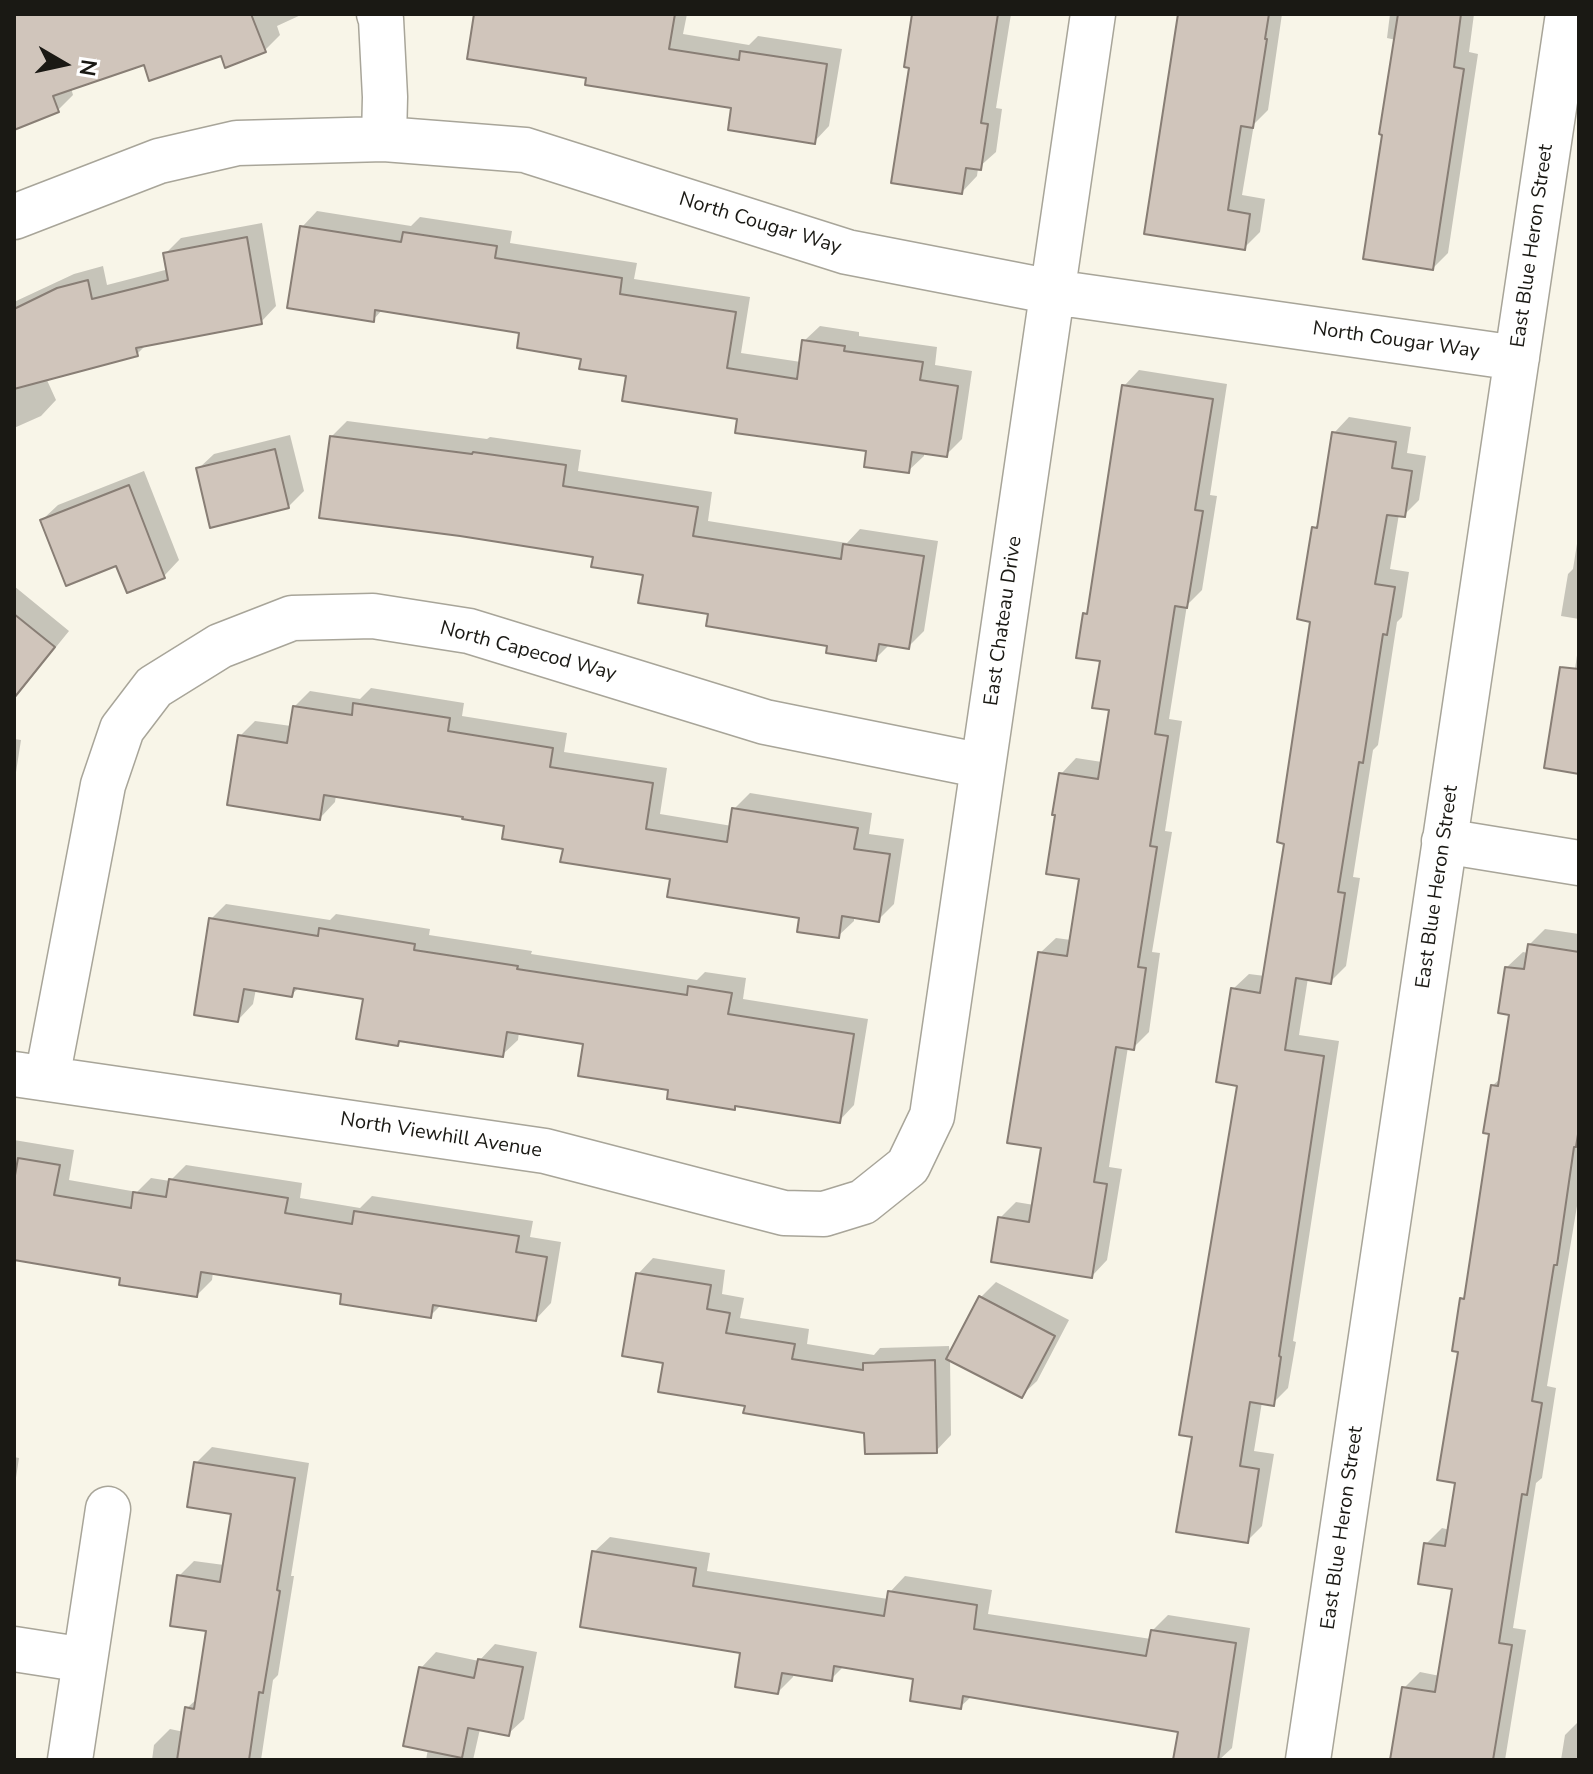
<!DOCTYPE html>
<style>
body{margin:0}
#map{position:relative;width:1593px;height:1774px;overflow:hidden;background:#f8f5e8;font-family:"Nunito Sans",sans-serif}
canvas{display:block}
.frame{position:absolute;inset:0;border:16px solid #1a1914;pointer-events:none}
.north{position:absolute;left:24px;top:24px;width:80px;height:80px;-webkit-text-stroke:6px #fff;paint-order:stroke;rotate:99deg;font-size:22px;font-weight:700;line-height:32px;text-align:center;color:#1a1914}
.north::after{content:'';display:block;margin:auto;width:28px;height:36px;background:#1a1914;clip-path:polygon(50% 0,100% 100%,50% 72%,0 100%)}
</style>
<div id="map">
<canvas width="1593" height="1774"></canvas>
<div class="frame"></div>
<div class="north">N</div>
</div>
<script>
const ctx = document.querySelector('canvas').getContext('2d');
ctx.lineJoin = 'round';
function fill(path, color) {
  ctx.fillStyle = color;
  ctx.fill(path, 'evenodd');
}
function toPath(rows) {
  const path = new Path2D();
  for (const r of rows) {
    path.moveTo(r[0], r[1]);
    for (let i = 2; i < r.length; i += 2) path.lineTo(r[i], r[i + 1]);
  }
  return path;
}
function stroke(path, color, width, dash) {
  ctx.strokeStyle = color;
  ctx.lineWidth = width;
  ctx.lineCap = dash ? 'butt' : 'round';
  ctx.setLineDash(dash || []);
  ctx.stroke(path);
}
function label(font, color, halo, rows, align = 'center') {
  ctx.font = font + ' "Nunito Sans",sans-serif';
  ctx.lineWidth = 7;
  ctx.setLineDash([]);
  ctx.textBaseline = 'middle';
  ctx.strokeStyle = halo;
  ctx.fillStyle = color;
  for (const [text, x, y, turn = 0] of rows) {
    ctx.save();
    ctx.translate(x, y);
    ctx.rotate((+turn || 0) * Math.PI / 180);
    ctx.textAlign = isNaN(turn) ? turn : align;
    if (halo) ctx.strokeText(text, 0, 0);
    ctx.fillText(text, 0, 0);
    ctx.restore();
  }
}
fill(toPath([
 [14,14,303,14,277,26,280,35,265,50,145,63,71,88,73,95,58,110,14,124],
 [476,14,687,14,683,34,749,45,758,36,842,49,829,126,814,142,734,106,588,76],
 [914,14,1011,14,996,108,1002,109,996,152,978,168,977,176,962,192,912,66],
 [1180,14,1282,14,1268,110,1254,124,1242,195,1265,199,1260,232,1244,248,1147,232],
 [1390,14,1474,14,1469,52,1478,54,1448,253,1433,268,1396,40,1387,38],
 [317,211,411,226,420,217,512,231,510,243,637,263,634,279,750,297,741,353,801,362,804,341,820,326,859,332,859,336,937,347,935,365,972,371,962,439,946,455,924,452,924,456,908,471,869,450,740,418,521,331,383,309,373,320,302,227],
 [262,223,276,306,261,322,147,344,137,354,46,378,56,400,41,416,14,428,14,302,74,274,103,266,107,285,169,269,166,253,181,238],
 [1139,370,1227,384,1210,495,1217,496,1202,590,1187,605,1169,719,1182,721,1165,831,1172,832,1152,952,1160,953,1149,1032,1133,1048,1128,1047,1109,1167,1122,1169,1107,1260,1092,1276,1000,1218,1016,1202,1034,1205,1043,1146,1040,953,1056,938,1071,940,1081,877,1061,774,1076,758,1102,762,1111,709,1102,660,1085,614,1090,609,1124,386],
 [1349,417,1411,427,1407,453,1426,456,1419,500,1404,515,1399,514,1390,569,1409,572,1402,617,1397,622,1378,745,1373,750,1353,877,1360,878,1346,966,1330,982,1308,978,1299,1035,1339,1041,1293,1341,1296,1342,1288,1388,1273,1403,1262,1402,1254,1451,1274,1454,1262,1526,1247,1541,1194,1435,1239,1084,1233,989,1249,974,1265,976,1286,842,1313,620,1314,528,1320,523,1334,433],
 [347,421,487,439,490,437,581,450,578,471,712,492,708,521,847,543,860,529,938,541,924,631,908,647,890,644,875,659,829,644,710,612,645,574,595,555,332,436],
 [290,435,304,491,288,507,198,469,214,454],
 [144,471,179,560,164,576,117,563,42,520,58,505],
 [1579,531,1579,619,1561,616,1568,574,1573,569],
 [14,586,69,631,14,699],
 [1579,641,1579,772,1575,669],
 [371,688,464,703,462,716,567,733,564,752,667,768,660,814,732,826,734,809,750,793,872,813,869,834,904,839,894,904,878,920,854,916,854,921,838,936,801,917,565,847,507,824,465,815,336,795,335,802,320,818,240,736,255,721,291,726,294,707,310,691,360,699],
 [14,739,21,740,14,785],
 [226,904,330,920,336,914,430,929,429,935,532,951,531,954,697,980,705,972,746,978,743,999,868,1019,854,1105,839,1121,737,1104,734,1107,670,1088,585,1042,519,1032,518,1040,502,1055,403,1039,398,1044,365,998,300,987,292,994,256,989,253,1004,238,1020,211,919],
 [1545,929,1579,934,1579,1194,1547,1386,1556,1388,1542,1478,1536,1483,1513,1628,1526,1630,1505,1760,1392,1760,1404,1688,1420,1672,1440,1676,1455,1588,1426,1544,1442,1528,1450,1530,1458,1482,1462,1299,1467,1295,1491,1132,1492,1086,1502,1077,1512,1013,1507,967,1523,952,1528,953,1529,945],
 [14,1140,74,1150,69,1180,137,1192,151,1178,170,1181,186,1165,302,1183,300,1198,360,1208,372,1196,533,1221,530,1237,561,1242,551,1303,536,1319,442,1304,430,1316,343,1293,213,1272,212,1280,197,1295,122,1276,14,1258],
 [653,1258,725,1270,722,1294,744,1298,740,1318,809,1329,807,1344,874,1355,880,1348,949,1346,950,1356,981,1297,996,1282,1069,1320,1037,1381,1021,1396,950,1358,951,1435,936,1451,866,1431,747,1405,665,1361,638,1274],
 [212,1447,309,1463,291,1576,294,1576,278,1675,273,1680,261,1760,152,1760,154,1745,170,1729,184,1732,187,1708,198,1698,209,1629,179,1576,194,1561,224,1565,233,1512,196,1463],
 [14,1457,19,1458,14,1491],
 [610,1537,710,1553,707,1571,888,1599,890,1592,905,1576,992,1590,988,1614,1151,1639,1152,1631,1168,1615,1250,1628,1232,1748,1219,1760,1197,1760,1180,1730,972,1696,960,1707,916,1677,844,1666,831,1679,794,1673,793,1677,778,1692,743,1651,594,1552],
 [495,1644,537,1652,524,1719,508,1734,480,1729,473,1760,426,1760,428,1749,421,1668,436,1652,479,1661],
 [1579,1721,1579,1760,1561,1760,1565,1735]
]), '#0003');
const building = toPath([
 [14,14,251,14,266,52,225,68,221,56,149,81,144,65,53,96,59,112,14,130,14,14],
 [474,14,675,14,669,49,739,60,740,51,827,64,815,144,728,130,731,108,585,85,586,78,467,59,474,14],
 [912,14,998,14,981,123,988,124,981,170,966,168,962,194,891,183,909,68,904,67,912,14],
 [1178,14,1269,14,1265,39,1267,39,1253,128,1241,126,1228,210,1250,214,1245,250,1144,234,1178,14],
 [1398,14,1461,14,1454,67,1464,69,1433,270,1363,259,1382,135,1379,134,1398,14],
 [300,226,401,242,403,232,497,246,495,258,622,278,620,294,736,312,727,368,797,379,802,340,845,346,844,351,923,362,920,380,958,386,947,457,912,452,909,473,864,467,866,451,735,433,737,419,622,401,626,376,579,369,581,359,517,348,519,333,375,310,374,322,287,308,300,226],
 [247,237,262,324,136,348,138,356,14,389,14,309,57,288,88,280,92,299,168,280,163,253,247,237],
 [1122,385,1213,399,1195,510,1203,511,1187,608,1175,606,1155,734,1168,736,1150,846,1157,847,1138,967,1146,968,1134,1050,1116,1047,1094,1182,1107,1184,1092,1278,991,1262,998,1217,1029,1222,1041,1148,1007,1143,1038,952,1067,956,1079,879,1046,874,1055,815,1052,815,1059,773,1098,779,1109,710,1092,708,1100,661,1076,658,1083,613,1087,614,1122,385],
 [1332,432,1396,442,1392,468,1412,471,1405,517,1387,515,1375,584,1395,587,1387,635,1383,634,1363,763,1359,762,1338,892,1345,893,1331,984,1296,978,1285,1050,1324,1056,1279,1356,1281,1357,1274,1406,1250,1402,1240,1466,1259,1469,1248,1543,1176,1532,1192,1437,1179,1435,1237,1086,1216,1082,1231,988,1260,993,1284,844,1277,842,1310,622,1297,619,1312,527,1317,528,1332,432],
 [330,436,472,454,473,452,566,465,563,486,698,507,693,536,841,559,843,544,924,556,909,649,879,644,876,661,826,653,827,646,706,626,708,614,638,603,643,575,591,567,593,557,460,536,319,518,330,436],
 [275,449,289,508,210,528,196,468,275,449],
 [129,485,165,578,127,593,116,566,66,586,40,520,129,485],
 [14,614,55,647,14,698,14,614],
 [1560,667,1579,669,1579,774,1544,768,1560,667],
 [353,703,450,718,448,731,553,748,550,767,653,783,646,829,727,842,732,808,858,828,854,849,890,854,879,922,842,916,839,938,797,932,799,918,667,897,670,879,560,862,563,849,502,839,504,826,462,819,463,817,324,795,320,820,227,805,238,735,287,743,293,706,352,715,353,703],
 [209,918,318,936,319,928,415,944,414,950,518,966,517,969,687,995,688,986,732,993,728,1014,854,1034,840,1123,735,1106,735,1110,667,1099,668,1090,578,1076,583,1044,507,1032,503,1057,399,1041,398,1046,356,1039,363,999,294,988,292,997,244,989,238,1022,194,1015,209,918],
 [1528,944,1579,952,1579,1128,1576,1147,1574,1147,1557,1265,1554,1265,1532,1401,1542,1403,1527,1495,1522,1494,1499,1643,1512,1645,1493,1760,1390,1760,1402,1687,1435,1692,1452,1589,1418,1584,1424,1543,1445,1546,1455,1483,1437,1480,1458,1352,1452,1351,1460,1298,1464,1299,1489,1134,1483,1133,1491,1085,1498,1086,1509,1015,1498,1013,1505,967,1524,969,1528,944],
 [18,1158,60,1165,54,1195,131,1208,133,1192,166,1197,169,1179,288,1198,285,1213,352,1224,354,1211,519,1236,516,1252,547,1257,536,1321,433,1305,431,1318,340,1304,341,1294,201,1272,197,1297,119,1285,120,1278,14,1260,14,1181,18,1158],
 [636,1273,711,1285,707,1309,730,1313,726,1333,795,1344,792,1359,863,1370,863,1363,935,1360,937,1453,865,1454,864,1433,743,1413,745,1406,658,1392,663,1363,622,1356,636,1273],
 [979,1296,1055,1336,1022,1398,946,1359,979,1296],
 [194,1462,295,1478,277,1590,280,1591,263,1693,259,1692,249,1760,177,1760,185,1707,194,1709,206,1631,170,1626,177,1575,220,1582,231,1514,187,1507,194,1462],
 [592,1551,696,1568,693,1586,884,1616,888,1591,977,1605,974,1629,1146,1656,1151,1630,1236,1643,1218,1760,1173,1760,1178,1732,963,1696,961,1709,910,1701,913,1679,834,1666,832,1681,782,1673,778,1694,735,1687,740,1653,580,1627,592,1551],
 [478,1659,523,1667,509,1736,468,1728,462,1758,403,1746,419,1667,474,1678,478,1659]
]);
fill(building, '#d0c5bb');
stroke(building, '#887e75', 2);
const minor = toPath([
 [379,14,381,19,385,97,384,139],
 [14,217,159,161,237,143,384,139,525,150,847,252,1053,292,1517,358],
 [1444,841,1579,863],
 [14,1074,545,1151,784,1213,824,1214,863,1202,908,1166,932,1116,1093,14],
 [47,1078,103,785,122,729,154,687,220,646,292,618,373,616,469,631,765,722,983,766],
 [14,1649,85,1660],
 [70,1760,108,1509],
 [1308,1760,1568,14]
]);
stroke(minor, '#a8a599', 47);
stroke(minor, '#fff', 44);
label('20px', '#1a1914', '#fff', [
 ["North Cougar Way",760,224,17],
 ["East Blue Heron Street",1533,246,-82],
 ["North Cougar Way",1396,341,8],
 ["East Chateau Drive",1004,621,-82],
 ["North Capecod Way",528,652,15],
 ["East Blue Heron Street",1438,887,-82],
 ["North Viewhill Avenue",441,1136,9],
 ["East Blue Heron Street",1343,1528,-82]
]);
</script>
